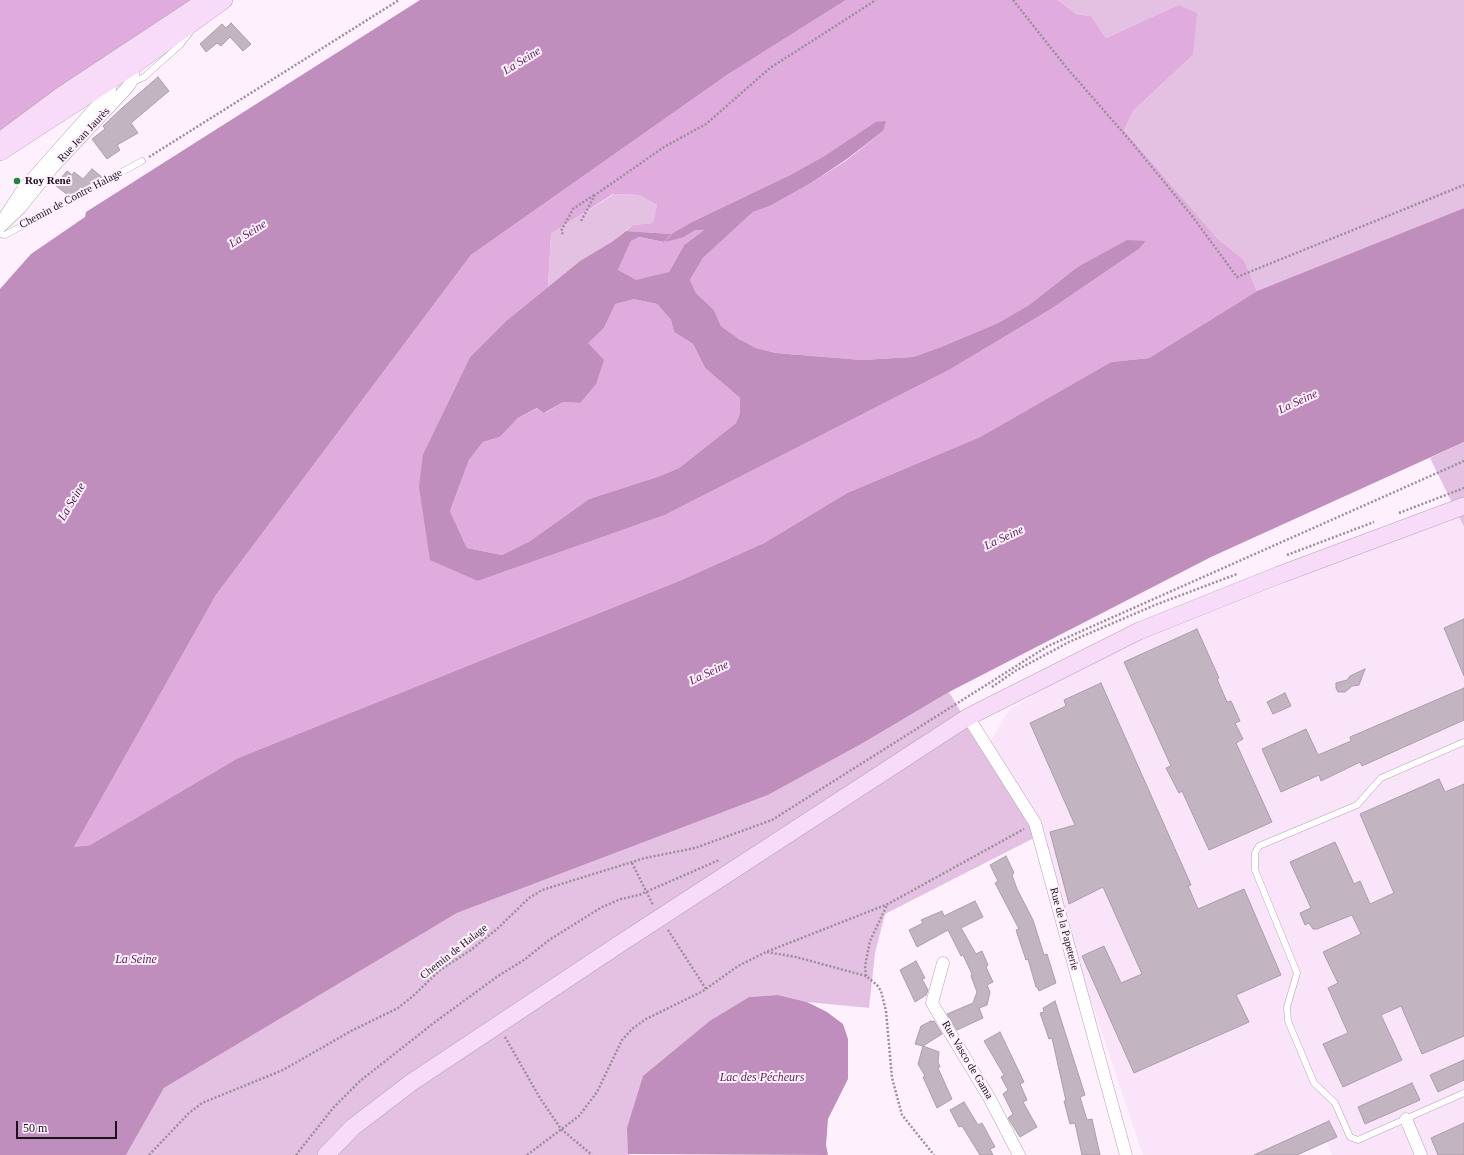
<!DOCTYPE html>
<meta charset="utf-8">
<style>
body{margin:0}
#map{position:relative;width:1464px;height:1155px;overflow:hidden;background:#fef1fd;font-family:Georgia,serif}
canvas{display:block}
.scale{position:absolute;left:16px;top:1121px;width:101px;height:18px;box-sizing:border-box;border:2px solid #191419;border-top:0;padding-left:5px;font-size:12px;line-height:14px;white-space:nowrap;color:#191419;-webkit-text-stroke:3px #fef1fd;paint-order:stroke}
</style>
<div id="map">
<canvas width="1464" height="1155"></canvas>
<div class="scale">50 m</div>
</div>
<script>
const ctx = document.querySelector('canvas').getContext('2d');
ctx.lineJoin = 'round';
function fill(path, color) {
  ctx.fillStyle = color;
  ctx.fill(path, 'evenodd');
}
function toPath(rows) {
  const path = new Path2D();
  for (const r of rows) {
    path.moveTo(r[0], r[1]);
    for (let i = 2; i < r.length; i += 2) path.lineTo(r[i], r[i + 1]);
  }
  return path;
}
function stroke(path, color, width, dash) {
  ctx.strokeStyle = color;
  ctx.lineWidth = width;
  ctx.lineCap = dash ? 'butt' : 'round';
  ctx.setLineDash(dash || []);
  ctx.stroke(path);
}
function label(font, color, halo, rows, align = 'center') {
  ctx.font = font + ' Georgia,serif';
  ctx.lineWidth = 4;
  ctx.setLineDash([]);
  ctx.textBaseline = 'middle';
  ctx.strokeStyle = halo;
  ctx.fillStyle = color;
  for (const [text, x, y, turn = 0] of rows) {
    ctx.save();
    ctx.translate(x, y);
    ctx.rotate((+turn || 0) * Math.PI / 180);
    ctx.textAlign = isNaN(turn) ? turn : align;
    if (halo) ctx.strokeText(text, 0, 0);
    ctx.fillText(text, 0, 0);
    ctx.restore();
  }
}
fill(toPath([
 [1458,515,1464,527,1464,1155,1332,1155,1327,1142,1294,1155,1143,1155,1036,837,990,742,1009,710,1095,658]
]), '#fae4f9');
fill(toPath([
 [1058,0,1464,0,1464,208,1257,291,1244,260,1217,238,1124,130,1134,110,1193,55,1178,5,1106,38,1091,16,1076,14],
 [614,194,639,195,657,205,653,223,633,225,613,241,580,261,548,287,551,234],
 [1464,442,1464,527,1430,458],
 [949,692,1036,837,885,914,875,953,869,1008,807,1002,778,995,749,997,711,1020,629,1155,126,1155,164,1088,457,913,768,795,863,743]
]), '#e4c1e2');
fill(toPath([
 [0,0,194,0,0,139],
 [846,0,1058,0,1076,14,1091,16,1106,38,1178,5,1197,13,1193,55,1134,110,1124,130,1217,238,1244,260,1257,291,1149,358,1111,362,980,437,847,493,764,543,679,581,238,758,90,845,74,847,216,595,471,255,727,75],
 [883,131,847,160,811,183,770,206,753,212,703,258,690,280,696,293,714,310,721,326,739,339,756,348,776,353,862,360,913,357,941,347,998,323,1029,305,1076,268,1146,241,1139,249,1051,309,949,370,665,515,478,581,423,454,470,357,506,321,548,287,551,234,613,194,639,195,657,205,653,223,633,225,626,231,670,234,664,242,638,237,631,241,618,270,615,303,604,328,587,343,580,403,563,402,545,413,538,408,518,418,500,437,483,442,469,460,450,511,467,548,502,555,530,541,589,499,660,476,679,468,736,423,740,413,740,398,705,368,693,344,674,332,671,320,657,304,633,299,669,272,684,245,704,230,695,229,684,237,696,220,790,175,826,155]
]), '#dfacdd');
fill(toPath([
 [420,0,846,0,727,75,471,255,216,595,74,847,90,845,238,758,679,581,764,543,847,493,980,437,1111,362,1149,358,1257,291,1464,208,1464,442,1211,557,949,692,863,743,768,795,457,913,164,1088,126,1155,0,1155,0,289,31,254,85,217,86,212],
 [886,121,883,131,847,159,811,183,770,206,753,212,703,258,690,280,696,293,714,310,721,326,739,339,756,348,776,353,862,360,913,357,941,347,998,323,1029,305,1076,268,1127,240,1146,241,1139,249,1051,309,949,370,665,515,478,581,430,560,419,487,423,454,470,357,506,321,580,261,613,241,626,231,671,234,664,242,639,237,631,241,618,270,636,280,669,272,684,245,704,230,695,230,684,237,665,242,673,233,696,220,790,175,826,155,876,122],
 [633,299,657,304,671,320,674,332,693,344,705,368,740,398,740,413,736,423,679,468,660,476,589,499,530,541,502,555,467,548,450,511,469,460,483,442,500,437,518,418,537,408,544,413,563,402,580,403,596,384,604,360,588,343,604,328,615,304],
 [778,995,807,1002,827,1012,843,1024,848,1039,848,1079,828,1119,826,1145,828,1155,628,1154,627,1128,643,1076,711,1020,749,997]
]), '#bf8ebd');
const building = toPath([
 [231,23,251,44,243,51,230,37,221,46,217,43,206,52,200,44,222,24,226,28,231,23],
 [158,77,169,91,131,123,138,133,117,145,120,150,107,159,92,139,105,129,103,126,122,108,158,77],
 [92,169,102,177,69,196,55,185,67,171,72,175,74,172,83,179,92,169],
 [1464,619,1464,676,1444,628,1464,619],
 [1197,629,1219,678,1217,679,1227,702,1231,701,1240,721,1235,723,1243,739,1236,743,1272,822,1209,850,1182,791,1179,793,1166,768,1171,766,1124,662,1197,629],
 [1365,669,1359,685,1352,686,1345,692,1338,692,1336,688,1336,683,1347,680,1350,676,1365,669],
 [1101,683,1191,885,1188,886,1198,909,1244,889,1281,975,1236,995,1249,1022,1134,1073,1082,956,1104,946,1121,983,1142,974,1103,887,1069,904,1050,832,1075,825,1030,723,1066,706,1064,700,1101,683],
 [1464,688,1464,720,1362,766,1360,762,1321,781,1319,775,1281,792,1262,749,1306,729,1318,755,1351,741,1350,737,1464,688],
 [1285,693,1291,706,1273,714,1267,702,1285,693],
 [1439,779,1445,792,1464,784,1464,1036,1422,1054,1401,1006,1381,1015,1402,1060,1343,1087,1323,1044,1348,1033,1328,988,1338,983,1323,952,1361,934,1352,915,1317,929,1313,929,1309,923,1305,925,1300,913,1311,908,1290,862,1335,842,1354,884,1360,881,1370,904,1394,893,1360,814,1439,779],
 [1006,856,1014,873,1012,875,1017,889,1033,920,1044,955,1047,954,1056,983,1039,991,1037,987,1036,987,1028,959,1026,960,1016,930,1019,929,995,883,998,881,990,865,1006,856],
 [975,901,983,917,961,928,976,954,982,951,988,965,986,967,993,982,987,985,990,992,987,1005,979,1008,983,1018,957,1030,947,1014,973,1003,977,992,971,976,972,974,963,955,961,956,948,930,917,947,909,930,923,923,921,920,942,911,944,916,975,901],
 [916,961,925,978,922,979,928,990,926,995,915,1002,900,970,916,961],
 [1055,1001,1085,1095,1080,1097,1087,1120,1092,1119,1100,1155,1082,1155,1075,1123,1070,1124,1064,1101,1066,1101,1052,1038,1049,1039,1040,1013,1044,1012,1043,1008,1055,1001],
 [931,1021,931,1022,934,1021,942,1034,923,1046,939,1052,938,1062,940,1067,938,1068,952,1099,937,1108,923,1077,925,1076,918,1064,923,1046,915,1044,921,1026,931,1021],
 [1000,1032,1024,1082,1020,1084,1027,1100,1023,1102,1037,1127,1020,1137,1008,1118,1013,1114,1003,1094,1008,1090,1001,1077,1004,1075,984,1041,1000,1032],
 [1464,1060,1464,1080,1438,1092,1430,1075,1464,1060],
 [1412,1083,1420,1100,1365,1124,1358,1107,1412,1083],
 [964,1102,978,1125,982,1123,995,1147,990,1149,993,1155,980,1155,962,1126,959,1127,950,1110,964,1102],
 [1329,1121,1337,1137,1297,1155,1254,1155,1329,1121],
 [1464,1123,1464,1155,1438,1155,1431,1138,1464,1123]
]);
fill(building, '#c3b4c2');
stroke(building, '#ac9dab', 1);
const lane = toPath([
 [131,83,144,77,180,45,190,32],
 [0,234,5,235,142,161],
 [1464,742,1381,778,1357,805,1259,846,1255,853,1255,870,1297,973,1287,1007,1288,1021,1314,1083,1335,1103,1350,1137,1358,1140,1464,1093]
]);
const street = toPath([
 [4,218,23,189,103,99,110,89,113,77],
 [0,227,20,208,53,167,125,90,130,84,133,74,128,62],
 [968,717,1035,823,1126,1155],
 [943,963,932,1003,990,1099,1019,1155],
 [1406,1119,1421,1155]
]);
const secondary = toPath([
 [0,141,62,95,206,0],
 [0,152,134,65,224,0],
 [326,1155,353,1127,412,1082,618,945,968,717,1139,631,1279,575,1464,506]
]);
stroke(lane, '#b3a4b2', 7);
stroke(street, '#b3a4b2', 13);
stroke(secondary, '#b3a4b2', 18);
stroke(toPath([
 [1013,0,1066,67,1133,144,1192,216,1237,277,1464,185],
 [149,157,399,0],
 [581,221,595,195,664,147,706,124,770,68,876,0],
 [563,234,561,231,573,209,594,195],
 [1399,513,1464,488],
 [1287,555,1374,522],
 [992,687,1015,671,1069,642,1155,605,1237,574],
 [632,863,653,905],
 [668,930,706,989],
 [767,952,796,957,866,976,877,985,881,991,886,1011,892,1078,902,1115,934,1155],
 [866,976,865,966,870,941,887,905],
 [505,1037,540,1098,561,1129,592,1155],
 [149,1155,189,1113,202,1103,283,1070,351,1031,398,1008,413,996,440,970,471,950,497,929,529,898,542,890,645,858,695,848,772,820,1048,646,1464,461],
 [296,1155,333,1108,360,1081,435,1022,498,976,524,960,549,940,602,907,621,899,639,895,719,860],
 [527,1155,579,1116,597,1092,622,1040,632,1029,646,1019,703,991,738,966,766,952,888,904,1024,829]
]), '#998f98', 2.5, [2, 2]);
stroke(lane, '#fff', 6);
stroke(street, '#fff', 12);
stroke(secondary, '#f8dbf8', 17);
for (const [x, y, r, color] of [
 [17,181,4,"#20853a"]
]) {
  const dot = new Path2D();
  dot.arc(x, y, r, 0, 2 * Math.PI);
  ctx.fillStyle = color;
  ctx.fill(dot);
  stroke(dot, '#fef1fd', 1.5);
}
label('11px', '#191419', '#fef1fd', [
 ["Rue Jean Jaurès",84,135,-47],
 ["Chemin de Contre Halage",71,199,-28],
 ["Rue de la Papeterie",1064,929,75],
 ["Chemin de Halage",454,952,-38],
 ["Rue Vasco de Gama",967,1060,59]
]);
label('bold 11px', '#191419', '#fef1fd', [
 ["Roy René",25,181]
], 'left');
label('italic 12px', '#571c57', '#fef1fd', [
 ["La Seine",522,61,-32],
 ["La Seine",248,234,-32],
 ["La Seine",1298,402,-25],
 ["La Seine",72,502,-59],
 ["La Seine",1004,538,-25],
 ["La Seine",709,673,-25],
 ["La Seine",136,960],
 ["Lac des Pécheurs",762,1078]
]);
</script>
